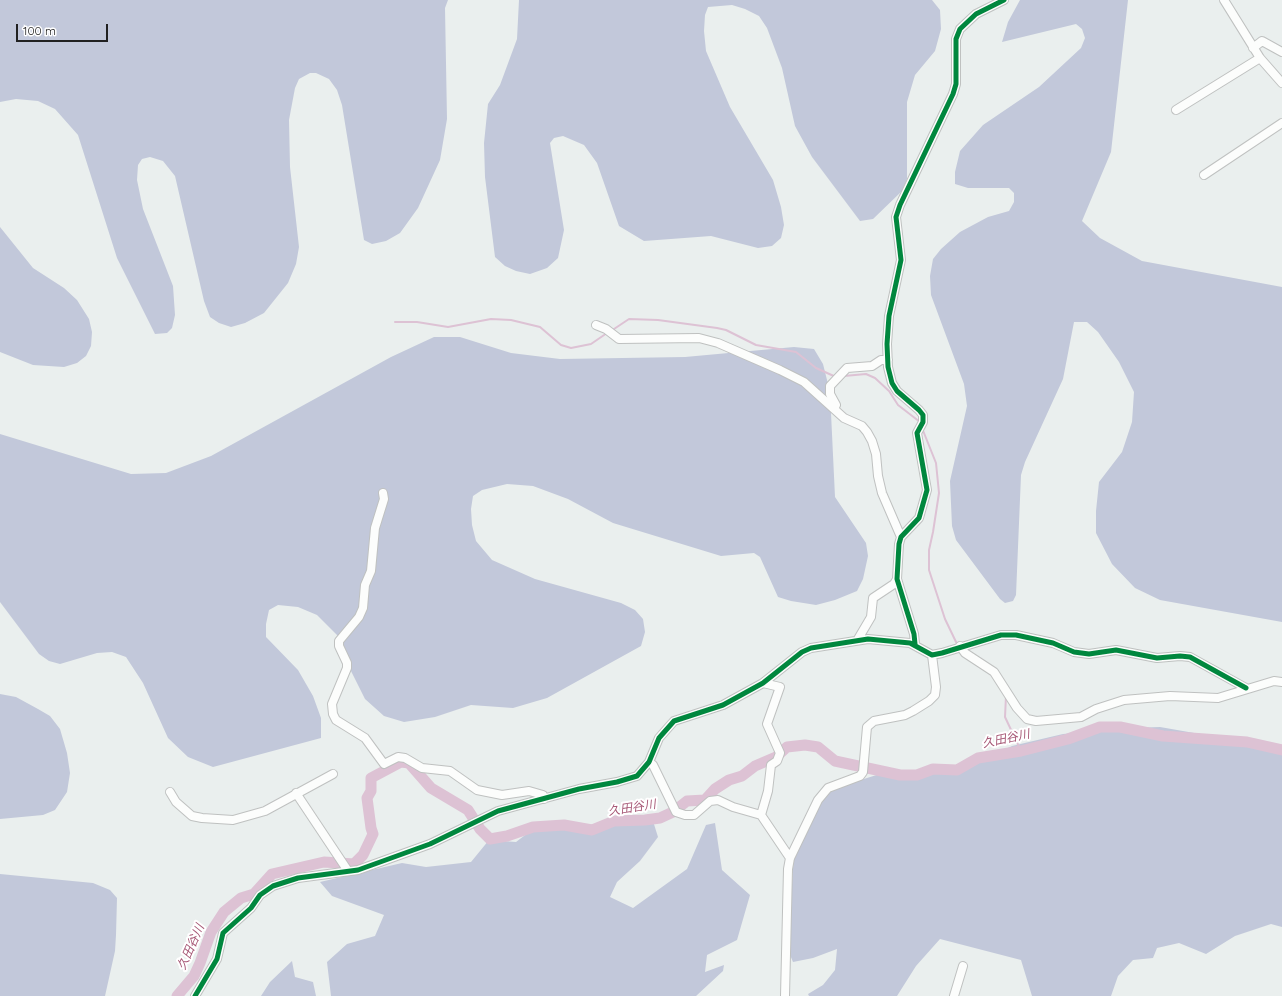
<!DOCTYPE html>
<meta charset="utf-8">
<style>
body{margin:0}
#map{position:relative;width:1282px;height:996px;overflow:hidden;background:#eaefee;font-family:Quicksand,sans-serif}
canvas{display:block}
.scale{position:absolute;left:16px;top:24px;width:92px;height:18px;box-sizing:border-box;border:2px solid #212121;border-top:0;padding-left:5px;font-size:12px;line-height:14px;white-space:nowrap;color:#212121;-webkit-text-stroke:3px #fff;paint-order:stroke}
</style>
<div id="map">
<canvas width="1282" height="996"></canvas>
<div class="scale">100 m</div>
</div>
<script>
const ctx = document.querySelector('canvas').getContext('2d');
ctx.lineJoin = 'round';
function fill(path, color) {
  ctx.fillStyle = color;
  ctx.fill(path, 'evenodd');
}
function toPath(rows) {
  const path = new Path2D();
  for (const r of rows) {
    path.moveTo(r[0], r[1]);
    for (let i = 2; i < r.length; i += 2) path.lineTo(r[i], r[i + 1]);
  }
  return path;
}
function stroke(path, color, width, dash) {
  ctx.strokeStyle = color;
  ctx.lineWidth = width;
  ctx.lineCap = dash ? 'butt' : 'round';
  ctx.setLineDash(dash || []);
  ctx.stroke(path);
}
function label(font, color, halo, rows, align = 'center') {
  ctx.font = font + ' Quicksand,"Noto Sans JP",sans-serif';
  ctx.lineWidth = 4;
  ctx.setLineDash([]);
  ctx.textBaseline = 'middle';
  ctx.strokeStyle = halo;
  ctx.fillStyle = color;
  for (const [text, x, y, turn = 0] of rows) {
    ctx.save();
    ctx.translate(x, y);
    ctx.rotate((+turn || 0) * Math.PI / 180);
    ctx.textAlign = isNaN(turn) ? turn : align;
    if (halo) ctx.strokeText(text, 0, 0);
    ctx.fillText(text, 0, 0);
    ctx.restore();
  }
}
fill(toPath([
 [0,0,448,0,445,8,447,119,440,160,418,208,400,233,386,241,372,244,364,240,342,105,337,90,329,79,316,73,310,73,299,79,295,88,289,120,290,167,299,247,296,264,288,283,264,313,245,323,231,327,219,323,210,317,204,301,175,176,163,161,150,157,142,159,138,165,137,180,143,209,173,286,175,315,172,328,167,333,155,334,117,258,78,135,55,109,38,101,16,99,0,102],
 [519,0,932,0,940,10,941,29,935,51,915,75,907,102,907,179,902,191,873,219,860,221,812,157,795,126,782,68,767,28,759,16,745,9,732,5,708,7,705,15,704,31,706,51,730,107,773,180,781,207,784,225,781,238,772,246,758,248,711,236,644,241,619,226,597,163,584,145,563,136,554,138,550,143,564,230,558,258,547,268,530,274,516,271,505,266,495,257,485,177,484,143,488,104,500,85,517,39],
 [1020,0,1128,0,1111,152,1082,221,1100,238,1142,261,1282,287,1282,622,1160,600,1135,588,1112,564,1096,533,1096,511,1099,482,1122,452,1132,422,1134,392,1119,362,1098,332,1087,322,1074,322,1063,379,1025,462,1021,475,1016,595,1013,601,1005,603,1000,599,956,540,952,526,950,481,967,406,964,384,931,295,930,276,933,259,941,249,960,232,988,217,1009,211,1014,202,1014,193,1009,188,968,188,955,184,955,172,960,151,983,125,1039,87,1081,48,1085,38,1082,29,1076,24,1002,42,1008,22],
 [0,227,33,268,64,288,77,300,89,319,92,332,91,346,86,356,77,363,64,367,33,365,0,352],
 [434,337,460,337,511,353,560,359,685,357,794,347,814,349,823,364,830,392,835,497,866,543,868,556,863,579,857,591,835,600,816,605,791,601,778,597,760,557,754,553,721,556,613,523,568,499,533,486,507,484,482,490,473,496,471,509,472,525,476,541,492,560,535,579,621,603,635,610,643,619,645,632,641,646,547,698,513,708,471,705,435,717,404,722,384,716,365,699,350,669,339,637,317,615,298,607,278,605,269,610,266,624,266,637,298,670,313,696,321,718,321,738,213,767,188,757,168,738,143,683,126,657,112,652,97,653,60,664,49,661,39,654,0,602,0,434,131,474,166,473,211,456,391,357],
 [0,694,16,697,38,709,50,716,60,729,67,753,70,773,67,792,55,810,43,815,0,819],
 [1160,727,1234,740,1282,754,1282,927,1271,924,1235,936,1206,954,1179,943,1157,948,1153,958,1133,960,1118,976,1111,996,1032,996,1021,960,940,939,916,966,897,996,809,996,808,994,823,985,835,970,837,949,813,958,793,962,788,950,793,868,794,858,825,794,835,788,883,773,895,773,912,777,935,771,960,771,974,762,990,757,1012,746,1063,734,1131,728],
 [622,818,653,821,658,837,640,861,617,882,610,897,633,908,687,869,706,825,715,823,722,870,750,895,737,940,707,955,705,972,724,965,723,971,696,996,331,996,327,962,347,944,375,936,384,915,332,896,320,882,402,863,426,867,471,862,489,840,516,842,533,829,553,827,588,833],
 [0,874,93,883,110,890,117,898,116,935,115,951,105,996,0,996],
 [292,961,295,977,313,982,316,996,261,996,270,982]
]), '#c2c8da');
stroke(toPath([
 [395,322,417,322,448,327,491,319,511,320,540,327,561,345,571,348,591,344,607,333],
 [611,331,629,319,658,320,717,328,726,330,756,345,796,352,816,368,836,377],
 [844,376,866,374,875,378,889,391,898,405,920,422],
 [922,428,936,463,939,493,933,532,929,550,929,570,945,619,957,644],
 [1006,696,1005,717,1021,751]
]), '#ddc2d4', 2);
stroke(toPath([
 [177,996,194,976,200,963,211,932,224,912,241,898,254,894,272,874,324,862,354,864,363,855,373,834,371,828,367,798,371,791,371,778,401,762,409,763,431,788,468,810,480,829,490,839,507,836,533,827,564,825,592,830,614,821,645,820,660,818,673,812,687,801,705,800,715,789,729,780,742,776,755,766,776,757,787,747,805,745,818,747,835,761,900,775,917,775,933,769,957,770,978,758,1021,751,1068,739,1100,727,1120,727,1163,736,1247,742,1282,750]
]), '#ddc2d4', 11);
const minor = toPath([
 [1224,0,1260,58,1282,83],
 [1253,48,1262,41,1282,52],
 [1176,110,1260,58],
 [1204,175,1282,123],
 [596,325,606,329,619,339,699,338,718,343,780,370,804,382,844,418,862,426,867,432,872,441,876,454,878,476,882,493,901,537],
 [834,408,836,405,830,394,830,386,847,368,872,366,881,360,888,360],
 [383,493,384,499,375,528,371,571,365,585,363,608,359,617,339,641,339,646,347,663,347,668,332,704,333,714,336,720,365,738,384,764,398,757,405,758,422,768,450,771,477,790,502,795,529,791,543,795,544,799],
 [858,639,871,617,873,598,894,584,897,579],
 [915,644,914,634,897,579,899,544,901,537,919,518,927,490,917,433,923,422,923,415,919,410,897,391,892,383,888,367,887,344,889,316,901,260,896,217,900,205,953,94,956,84,956,39,960,29,976,14,1004,0],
 [960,646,965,653,994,672,1017,708,1027,719,1036,721,1081,717,1096,709,1124,700,1170,696,1218,698,1274,681,1282,682],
 [649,762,653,765,676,812,685,815,694,815,710,801,718,800,733,807,761,815,790,858],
 [170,792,176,802,192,816,202,818,233,820,265,811,333,774],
 [296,793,348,871],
 [761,815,768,791,771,765,777,761,780,753,767,724,780,687,763,683],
 [195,996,217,959,223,933,251,908,260,895,273,886,298,878,358,870,430,844,498,811,579,789,617,782,637,776,649,762,659,738,674,721,723,705,763,683,802,652,811,648,868,639,910,643,932,655,942,653,1001,635,1016,635,1053,643,1074,652,1089,654,1116,650,1157,658,1180,656,1190,657,1246,688],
 [785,996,788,869,790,858,818,800,828,788,860,776,863,772,867,727,874,721,905,715,913,711,929,701,935,695,936,687,932,655],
 [954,996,963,966]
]);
stroke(minor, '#bfc1c0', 10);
stroke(minor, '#fcfdfc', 8);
stroke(toPath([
 [915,644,914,634,897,579,899,544,901,537,919,518,927,490,917,433,923,422,923,415,919,410,897,391,892,383,888,367,887,344,889,316,901,260,896,217,900,205,953,94,956,84,956,39,960,29,976,14,1004,0],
 [195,996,217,959,223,933,251,908,260,895,273,886,298,878,358,870,430,844,498,811,579,789,617,782,637,776,649,762,659,738,674,721,723,705,763,683,802,652,811,648,868,639,910,643,932,655,942,653,1001,635,1016,635,1053,643,1074,652,1089,654,1116,650,1157,658,1180,656,1190,657,1246,688]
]), '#00873e', 5);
label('italic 12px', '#a65775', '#fff', [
 ["久田谷川",1006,739,-12],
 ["久田谷川",632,808,-9],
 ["久田谷川",191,947,-66]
]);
</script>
